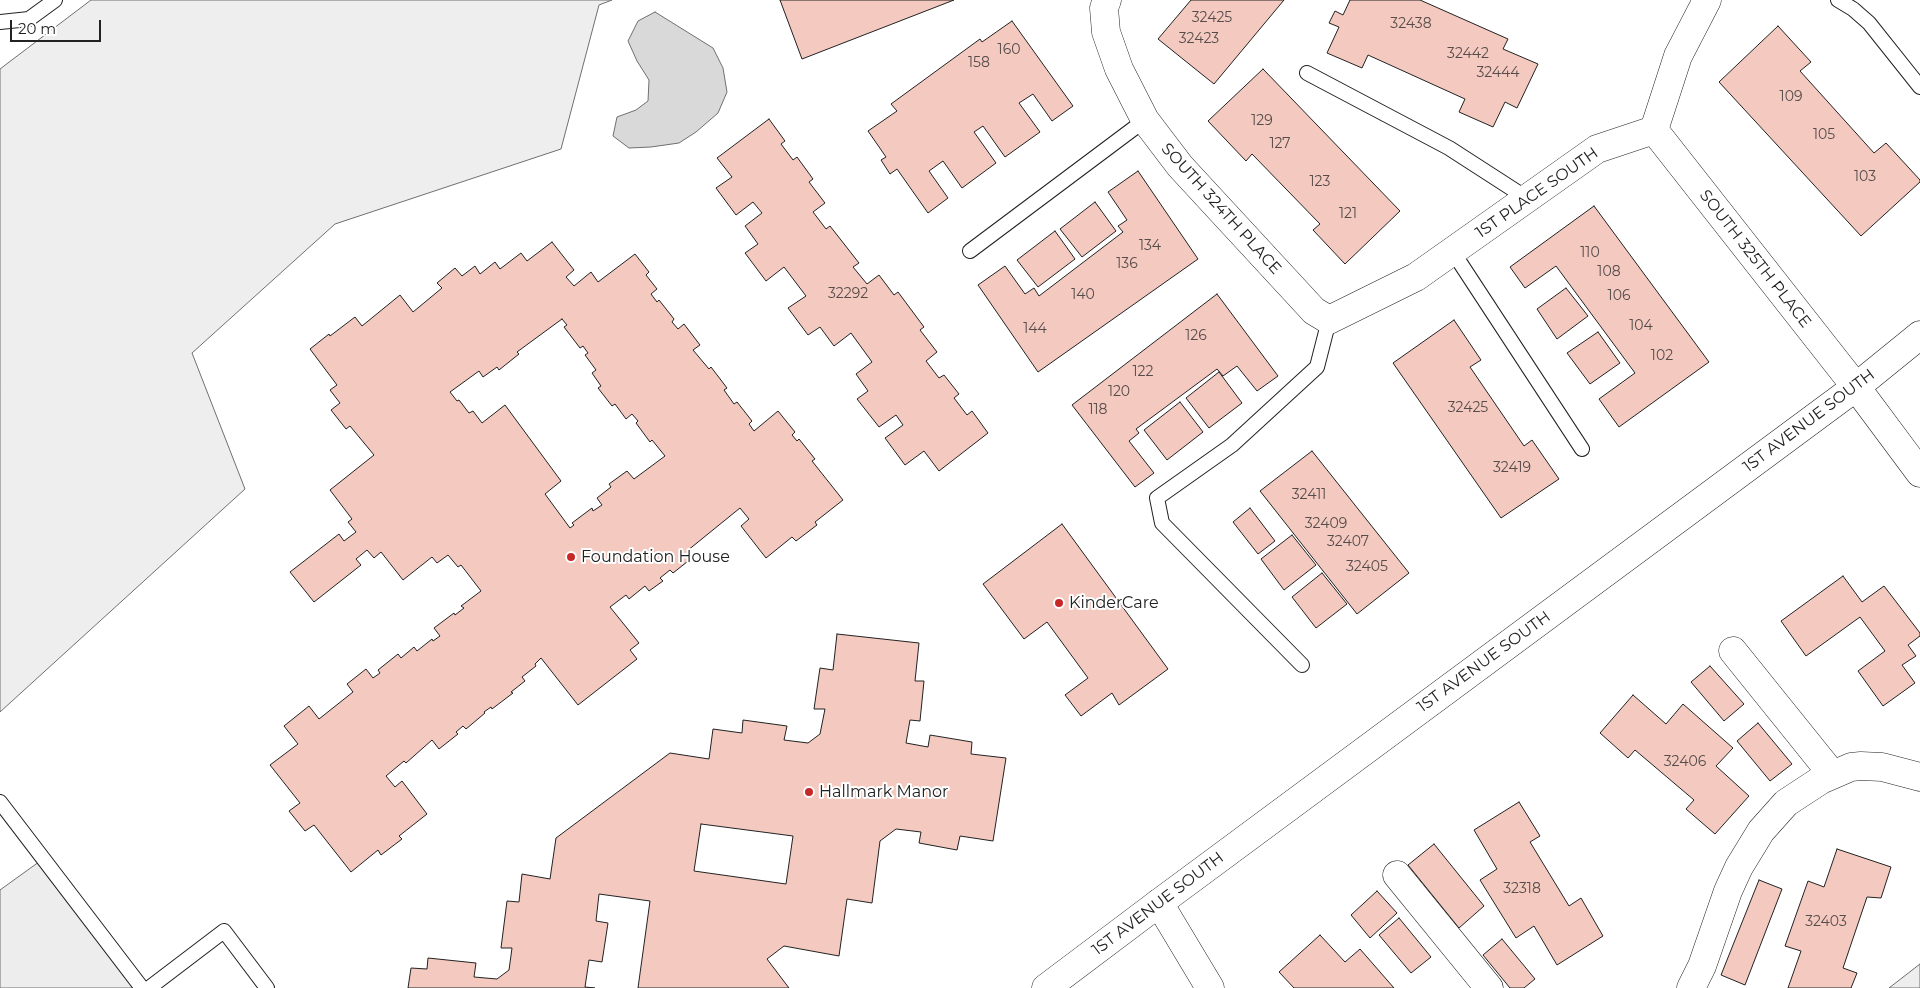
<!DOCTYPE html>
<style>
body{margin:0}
#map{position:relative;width:1920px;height:988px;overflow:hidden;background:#fff;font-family:Montserrat,sans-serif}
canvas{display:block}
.scale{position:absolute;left:10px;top:20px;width:91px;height:22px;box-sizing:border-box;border:2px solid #222;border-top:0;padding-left:6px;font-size:15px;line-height:18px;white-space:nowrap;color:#222;-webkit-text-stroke:4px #fff;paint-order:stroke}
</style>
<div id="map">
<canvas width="1920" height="988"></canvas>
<div class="scale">20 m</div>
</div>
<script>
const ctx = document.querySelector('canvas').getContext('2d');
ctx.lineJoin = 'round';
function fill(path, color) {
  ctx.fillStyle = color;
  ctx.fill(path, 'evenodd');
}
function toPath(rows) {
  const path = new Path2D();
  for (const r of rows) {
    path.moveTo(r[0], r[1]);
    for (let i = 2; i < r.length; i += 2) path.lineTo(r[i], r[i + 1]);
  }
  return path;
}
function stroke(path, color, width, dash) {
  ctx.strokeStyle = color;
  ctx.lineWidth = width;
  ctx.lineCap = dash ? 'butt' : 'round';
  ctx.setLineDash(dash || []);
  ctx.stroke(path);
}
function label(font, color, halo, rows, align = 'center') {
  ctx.font = font + ' Montserrat,sans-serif';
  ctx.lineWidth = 4;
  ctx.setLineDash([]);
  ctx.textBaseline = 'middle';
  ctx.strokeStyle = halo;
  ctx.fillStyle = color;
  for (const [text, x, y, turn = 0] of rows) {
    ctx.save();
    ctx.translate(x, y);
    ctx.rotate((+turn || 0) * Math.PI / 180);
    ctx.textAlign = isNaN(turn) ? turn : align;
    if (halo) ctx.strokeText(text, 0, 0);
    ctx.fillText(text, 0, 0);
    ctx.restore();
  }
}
const green = toPath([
 [91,0,612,0,599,5,561,149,335,224,192,353,245,489,0,712,0,69,91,0],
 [1920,964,1920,988,1889,988,1920,964]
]);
fill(green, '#eee');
stroke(green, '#6f6f6f', 1);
const parking = toPath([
 [43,859,142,988,0,988,0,890,43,859]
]);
fill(parking, '#ededed');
stroke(parking, '#6f6f6f', 1);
const water = toPath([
 [655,12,713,48,723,68,727,92,718,113,696,132,679,143,651,147,629,148,613,136,617,117,636,110,648,101,649,80,637,61,628,41,638,21,655,12]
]);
fill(water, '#d9d9d9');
stroke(water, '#6f6f6f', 1);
const building = toPath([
 [780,0,954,0,802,59,780,0],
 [1191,0,1284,0,1214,84,1158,39,1191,0],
 [1350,0,1420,0,1508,39,1503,49,1538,64,1517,108,1505,102,1493,127,1459,112,1465,99,1368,55,1362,68,1327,53,1339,27,1329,23,1335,11,1343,15,1350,0],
 [1012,21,1073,106,1052,121,1033,94,1019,103,1040,132,1005,157,983,126,974,132,996,163,962,188,943,161,929,171,948,198,928,213,897,169,890,174,881,160,886,157,868,131,897,111,891,104,980,39,982,42,1012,21],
 [1778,26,1811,62,1800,71,1874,153,1886,143,1920,180,1920,182,1861,236,1719,82,1778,26],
 [1263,69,1400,211,1345,264,1313,230,1320,224,1252,154,1246,161,1208,121,1263,69],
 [769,119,785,141,781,144,793,160,797,157,813,179,809,182,825,203,813,212,826,229,830,226,859,263,853,267,867,284,879,275,894,295,898,292,924,327,920,330,937,352,926,361,939,378,944,375,959,394,954,398,967,415,972,411,988,433,939,471,924,451,905,465,885,438,903,425,896,415,879,427,857,399,868,391,856,374,872,362,851,333,834,346,820,327,808,335,788,308,806,296,784,267,766,281,745,253,758,244,745,226,762,213,753,202,736,215,716,188,732,177,717,158,769,119],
 [1138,171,1198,259,1038,372,978,285,1005,266,1025,294,1034,288,1039,296,1123,232,1118,226,1127,220,1108,192,1138,171],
 [1095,202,1116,231,1082,257,1060,229,1095,202],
 [1594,206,1709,362,1619,427,1599,399,1635,373,1556,266,1525,288,1510,267,1594,206],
 [1055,231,1075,259,1038,287,1017,260,1055,231],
 [552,242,574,270,566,277,574,286,591,272,598,282,635,254,649,272,646,275,657,289,651,294,657,302,659,300,674,319,672,322,678,329,684,324,700,345,693,350,709,369,711,367,727,388,724,390,734,404,737,402,752,421,749,424,754,431,778,411,795,432,792,435,797,441,799,439,815,459,812,461,843,500,815,522,817,525,796,541,792,537,766,558,741,526,749,519,740,508,687,551,692,558,673,573,670,570,660,578,663,581,649,591,645,586,629,599,626,595,610,607,639,643,630,650,637,659,578,705,541,658,535,664,536,666,522,677,525,681,511,692,513,693,492,709,491,707,484,712,485,713,466,729,463,726,456,732,458,734,439,749,432,740,406,763,404,761,386,776,395,787,402,781,427,814,399,836,402,839,381,855,378,850,351,872,314,825,305,831,289,811,300,803,270,765,298,744,284,726,309,706,319,719,353,692,347,684,366,669,373,678,380,673,378,670,398,654,401,658,414,647,417,651,432,639,433,641,440,636,434,628,454,613,455,615,464,608,461,606,481,591,461,565,458,567,448,555,437,563,432,557,403,580,381,552,374,558,367,550,356,559,361,565,314,602,290,572,339,534,344,541,356,532,348,522,352,519,330,490,374,455,350,426,346,429,331,410,340,403,330,390,337,385,310,349,329,334,330,336,355,317,362,326,400,295,413,312,442,288,437,283,455,268,462,276,475,266,480,274,495,262,500,269,521,253,527,261,552,242],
 [562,319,567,325,564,327,580,348,583,346,588,353,585,355,596,370,592,373,601,386,598,388,612,406,615,404,626,419,632,414,638,421,636,423,650,442,652,440,665,456,634,479,627,471,609,484,611,487,597,498,602,505,593,511,592,508,572,523,574,525,570,528,545,494,561,481,505,405,482,423,473,411,469,413,459,400,457,401,450,392,479,371,483,377,497,367,499,370,519,354,517,352,562,319],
 [1566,288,1588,316,1557,339,1537,309,1566,288],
 [1217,294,1278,376,1257,391,1237,366,1223,376,1217,369,1136,429,1139,433,1129,441,1154,473,1135,487,1072,405,1217,294],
 [1454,320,1481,360,1470,367,1524,446,1532,440,1559,479,1501,518,1393,363,1454,320],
 [1598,332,1620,363,1590,384,1567,353,1598,332],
 [1219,372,1242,403,1209,428,1186,398,1219,372],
 [1180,402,1203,432,1167,460,1144,430,1180,402],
 [1312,451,1409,573,1357,614,1260,491,1312,451],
 [1250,508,1275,541,1258,554,1233,522,1250,508],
 [1062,524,1168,669,1119,705,1112,693,1081,716,1065,695,1088,678,1047,622,1024,639,983,584,1062,524],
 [1292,535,1316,565,1284,590,1261,559,1292,535],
 [1322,573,1347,604,1316,628,1292,597,1322,573],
 [1843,576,1862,602,1884,586,1920,633,1920,636,1908,645,1916,656,1902,665,1915,683,1883,706,1858,671,1885,651,1860,617,1806,656,1781,621,1843,576],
 [837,634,919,643,915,681,924,681,920,721,910,720,906,743,928,747,930,735,972,742,971,754,1006,758,993,841,960,836,957,850,919,843,921,832,896,829,880,841,872,903,847,899,839,956,784,946,767,959,789,988,638,988,650,901,599,894,596,921,608,923,602,962,589,960,585,987,595,988,408,988,411,968,427,969,428,958,476,963,474,977,497,979,509,970,512,948,501,948,507,901,519,902,522,874,550,879,556,838,670,753,709,759,713,729,742,733,743,720,787,726,784,740,808,743,820,734,825,709,814,709,820,668,833,670,837,634],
 [701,824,793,836,786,884,694,871,701,824],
 [1710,666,1744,704,1724,721,1691,682,1710,666],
 [1633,695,1666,724,1683,704,1733,748,1716,766,1749,796,1715,834,1686,809,1694,800,1635,750,1628,758,1600,733,1633,695],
 [1758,723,1792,764,1770,781,1737,741,1758,723],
 [1519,802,1540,836,1530,842,1569,906,1581,898,1603,936,1557,965,1534,926,1516,938,1480,880,1497,869,1474,830,1519,802],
 [1434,844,1484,906,1459,928,1408,865,1434,844],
 [1837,849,1891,867,1881,898,1867,897,1843,968,1857,973,1851,988,1788,988,1801,951,1785,946,1808,881,1824,887,1837,849],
 [1759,880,1782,889,1745,985,1721,975,1759,880],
 [1377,891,1397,913,1370,938,1351,915,1377,891],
 [1399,918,1431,957,1411,973,1379,935,1399,918],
 [1320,935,1345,962,1360,949,1394,988,1294,988,1279,972,1320,935],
 [1502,939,1535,979,1524,988,1510,988,1483,955,1502,939]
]);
fill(building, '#f3c9c0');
stroke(building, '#222', 1);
const service = toPath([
 [1838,0,1853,9,1869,23,1920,87],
 [0,22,29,19,55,0],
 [1307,73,1449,148,1528,199],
 [970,251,1145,120],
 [1453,252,1582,449],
 [1302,665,1162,523,1157,498,1232,445,1317,367,1329,320],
 [0,802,142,988],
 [149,988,224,931,267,988]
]);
const minor = toPath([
 [1107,0,1104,8,1106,32,1119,69,1145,120,1180,166,1314,311,1329,320,1416,277,1597,149,1654,130,1678,56,1707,0],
 [1654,130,1856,387,1920,473],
 [1733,651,1832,774],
 [1397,875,1489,988],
 [1159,903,1210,988],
 [1691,988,1702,966,1728,891,1739,867,1761,831,1786,803,1821,780,1851,767,1861,766,1882,767,1920,777]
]);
const secondary = toPath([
 [1046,988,1159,903,1856,387,1920,335]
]);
stroke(service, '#222', 16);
stroke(minor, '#222', 29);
stroke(secondary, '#222', 29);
stroke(service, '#fff', 14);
stroke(minor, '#fff', 28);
stroke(secondary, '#fff', 28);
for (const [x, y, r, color] of [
 [571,557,5,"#c62828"],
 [1059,603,5,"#c62828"],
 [809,792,5,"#c62828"]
]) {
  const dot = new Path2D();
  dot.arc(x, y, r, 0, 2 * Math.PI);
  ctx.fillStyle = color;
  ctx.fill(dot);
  stroke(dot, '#fff', 2);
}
label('14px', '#564c4a', null, [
 ["32425",1212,18],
 ["32438",1411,24],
 ["32423",1199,39],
 ["160",1009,50],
 ["32442",1468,54],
 ["158",979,63],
 ["32444",1498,73],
 ["109",1791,97],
 ["129",1262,121],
 ["105",1824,135],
 ["127",1280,144],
 ["103",1865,177],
 ["123",1320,182],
 ["121",1348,214],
 ["134",1150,246],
 ["110",1590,253],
 ["136",1127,264],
 ["108",1609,272],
 ["32292",848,294],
 ["140",1083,295],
 ["106",1619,296],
 ["104",1641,326],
 ["144",1035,329],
 ["126",1196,336],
 ["102",1662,356],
 ["122",1143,372],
 ["120",1119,392],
 ["32425",1468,408],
 ["118",1098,410],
 ["32419",1512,468],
 ["32411",1309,495],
 ["32409",1326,524],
 ["32407",1348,542],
 ["32405",1367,567],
 ["32406",1685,762],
 ["32318",1522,889],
 ["32403",1826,922]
]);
label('16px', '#222', '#fff', [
 ["1ST PLACE SOUTH",1537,193,-35],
 ["SOUTH 324TH PLACE",1221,209,48],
 ["SOUTH 325TH PLACE",1755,259,52],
 ["1ST AVENUE SOUTH",1809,421,-37],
 ["1ST AVENUE SOUTH",1484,662,-36],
 ["1ST AVENUE SOUTH",1158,904,-37]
]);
label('16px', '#222', '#fff', [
 ["Foundation House",581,557],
 ["KinderCare",1069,603],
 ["Hallmark Manor",819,792]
], 'left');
</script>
